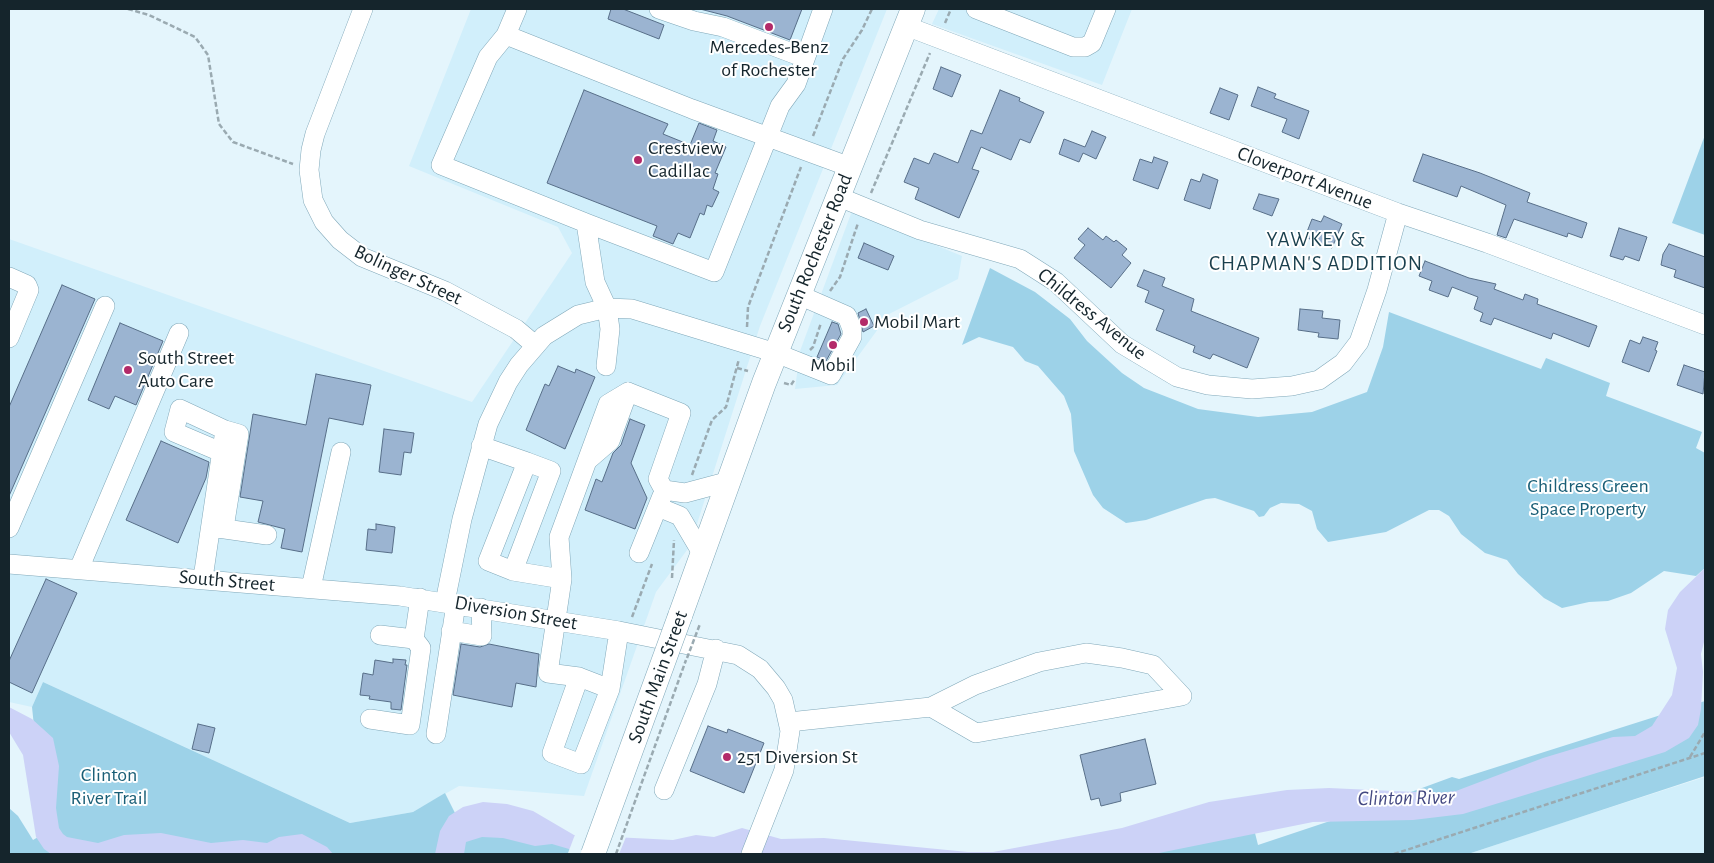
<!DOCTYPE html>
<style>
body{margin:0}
#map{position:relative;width:1714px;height:863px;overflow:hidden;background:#e4f5fc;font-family:"Alegreya Sans",sans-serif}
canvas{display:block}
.frame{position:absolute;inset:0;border:10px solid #15252c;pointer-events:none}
</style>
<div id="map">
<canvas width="1714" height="863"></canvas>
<div class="frame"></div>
</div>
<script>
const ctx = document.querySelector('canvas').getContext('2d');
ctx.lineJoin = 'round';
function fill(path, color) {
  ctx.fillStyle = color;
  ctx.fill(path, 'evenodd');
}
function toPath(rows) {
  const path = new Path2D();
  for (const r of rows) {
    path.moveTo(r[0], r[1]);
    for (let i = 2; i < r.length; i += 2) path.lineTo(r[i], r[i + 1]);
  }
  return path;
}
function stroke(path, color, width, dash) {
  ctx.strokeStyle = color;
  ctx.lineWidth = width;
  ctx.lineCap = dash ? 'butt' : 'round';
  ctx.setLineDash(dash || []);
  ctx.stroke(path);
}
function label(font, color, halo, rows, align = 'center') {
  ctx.font = font + ' "Alegreya Sans",sans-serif';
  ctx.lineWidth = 4;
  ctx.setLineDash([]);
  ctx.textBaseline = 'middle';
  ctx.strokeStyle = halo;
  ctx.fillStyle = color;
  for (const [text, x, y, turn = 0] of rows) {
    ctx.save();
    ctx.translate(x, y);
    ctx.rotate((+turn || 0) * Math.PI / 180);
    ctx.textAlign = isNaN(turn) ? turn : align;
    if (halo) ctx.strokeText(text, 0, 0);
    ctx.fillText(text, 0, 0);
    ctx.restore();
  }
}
fill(toPath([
 [471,9,887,9,760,326,690,546,656,592,584,796,459,786,413,812,350,823,43,682,32,707,9,702,9,239,472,402,572,253,558,227,409,166],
 [939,9,1132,9,1102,85,932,24],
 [852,211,962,256,958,279,889,314,837,385,795,389,800,351],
 [1705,777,1705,854,1468,854,1568,821]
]), '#d1effb');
fill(toPath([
 [1705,135,1705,235,1672,223],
 [990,268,1035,292,1070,319,1087,341,1122,373,1144,388,1198,409,1258,417,1312,412,1367,392,1383,347,1389,312,1541,369,1546,358,1610,383,1606,396,1702,432,1696,448,1705,453,1705,568,1696,576,1664,571,1631,593,1608,601,1589,602,1562,608,1544,598,1518,574,1507,560,1485,553,1461,534,1449,516,1439,510,1429,510,1386,532,1328,542,1317,529,1312,511,1299,504,1281,503,1270,508,1264,516,1259,517,1254,511,1215,498,1206,499,1146,520,1126,523,1103,508,1093,495,1074,451,1071,414,1064,396,1038,366,1025,361,1013,347,979,337,962,345],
 [43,682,350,823,413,812,445,793,458,819,487,836,641,851,732,854,9,854,9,808,18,816,33,840,45,833,32,707],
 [1705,701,1705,776,1468,854,1123,854,1253,825,1258,845,1351,814,1452,777,1459,779]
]), '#9dd2e8');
fill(toPath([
 [1705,568,1705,638,1701,654,1703,672,1701,709,1698,725,1689,738,1665,752,1463,814,1413,820,1313,822,1154,854,586,854,552,844,535,846,503,838,482,837,466,842,464,854,435,854,440,831,449,816,463,807,483,802,507,804,533,811,574,835,673,840,696,835,714,837,742,828,781,839,824,838,968,852,993,852,1122,828,1209,802,1287,790,1329,788,1437,793,1456,791,1543,758,1613,737,1635,736,1652,726,1672,695,1677,668,1665,629,1668,610,1680,592],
 [9,707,32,719,53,738,59,766,56,808,59,828,63,834,67,837,98,843,124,835,161,833,211,843,243,840,267,843,279,837,302,834,327,847,333,854,51,854,44,849,36,837,23,755,9,732]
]), '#ccd2f7');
fill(toPath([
 [576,832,626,837,619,854,574,854,568,853]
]), '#e4f5fc');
const building = toPath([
 [611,9,623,9,664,25,659,39,608,19,611,9],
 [700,9,802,9,790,40,727,16,700,9],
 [941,67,961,75,952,97,933,89,941,67],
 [1258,87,1276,94,1274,98,1309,111,1299,139,1282,132,1287,119,1251,106,1258,87],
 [1220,88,1238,95,1229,120,1210,113,1220,88],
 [584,90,668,124,663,134,690,145,699,123,717,130,713,141,726,147,715,173,718,174,713,189,719,192,712,207,707,205,704,215,700,213,690,238,678,233,673,244,653,236,657,226,547,183,584,90],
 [1000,90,1020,98,1019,101,1044,112,1030,143,1020,139,1011,160,981,147,972,169,979,171,959,218,915,199,919,188,904,182,914,158,929,164,934,153,958,163,971,130,982,134,1000,90],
 [1092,131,1106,137,1096,159,1083,153,1079,162,1059,154,1064,139,1085,147,1092,131],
 [1423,154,1480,173,1530,193,1527,202,1587,223,1582,238,1568,233,1567,237,1514,219,1506,238,1497,235,1506,205,1461,186,1457,197,1413,181,1423,154],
 [1154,157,1168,162,1158,189,1133,180,1140,159,1152,163,1154,157],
 [1203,174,1218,180,1210,209,1184,200,1191,179,1200,182,1203,174],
 [1259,194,1279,199,1272,216,1253,209,1259,194],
 [1324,216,1342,224,1332,248,1305,237,1312,219,1321,222,1324,216],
 [1088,228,1103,240,1106,236,1114,242,1116,240,1127,249,1122,255,1131,263,1111,288,1074,258,1085,245,1078,239,1088,228],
 [1619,228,1647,237,1639,261,1625,256,1623,260,1610,256,1619,228],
 [864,243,894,256,888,270,858,258,864,243],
 [1669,244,1705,257,1705,288,1674,277,1676,270,1661,265,1663,254,1669,244],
 [1425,261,1469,278,1496,284,1494,289,1523,300,1525,294,1538,299,1537,304,1597,326,1589,347,1553,333,1551,339,1494,318,1491,325,1480,321,1483,313,1474,309,1478,297,1452,287,1448,297,1429,290,1432,281,1419,276,1425,261],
 [1144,270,1165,278,1162,286,1194,299,1191,311,1259,338,1247,368,1213,354,1210,359,1193,352,1195,346,1156,330,1164,310,1145,302,1149,291,1137,286,1144,270],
 [62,285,95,299,9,496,9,407,62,285],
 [866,309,874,326,863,332,858,313,866,309],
 [1300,309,1323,311,1322,318,1340,320,1338,339,1318,337,1319,333,1298,330,1300,309],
 [832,322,838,324,841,334,826,361,817,357,832,322],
 [120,323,163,341,136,405,115,396,109,409,88,400,120,323],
 [1643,337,1658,342,1655,350,1657,351,1649,372,1622,362,1630,340,1640,344,1643,337],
 [1684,365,1705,372,1703,394,1677,385,1684,365],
 [558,366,575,373,576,369,595,377,565,449,526,430,545,384,549,386,558,366],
 [316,374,371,385,363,425,329,418,302,552,281,548,285,529,258,522,263,501,240,497,253,414,306,425,316,374],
 [630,419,645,425,631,463,647,498,635,529,585,510,596,479,602,482,613,453,621,445,630,419],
 [384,429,414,433,411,453,404,452,401,475,379,472,384,429],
 [161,441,209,462,206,478,178,543,126,520,161,441],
 [376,524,395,527,392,553,366,550,368,529,376,530,376,524],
 [46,579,77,593,32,693,9,682,9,661,46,579],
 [461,644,480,647,489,644,539,654,536,687,516,683,512,707,453,695,461,644],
 [393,659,406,660,405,665,407,665,401,710,391,709,391,702,369,699,370,696,360,695,363,673,373,675,375,660,393,663,393,659],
 [198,724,215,728,209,753,192,749,198,724],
 [708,726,727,733,728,729,764,743,744,793,690,771,708,726],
 [1145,739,1156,784,1120,793,1121,801,1101,806,1099,798,1091,800,1080,755,1145,739]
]);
fill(building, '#9bb4d1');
stroke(building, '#586f89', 1);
const minor = toPath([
 [363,9,315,134,311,150,309,170,313,200,324,222,340,240,362,257,445,291,516,329,535,345],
 [659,9,694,21,723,27,805,58],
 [976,9,1073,47,1085,47,1092,43,1106,9],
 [906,26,1398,213,1487,243,1705,325],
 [506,35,517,9],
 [839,197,920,230,1020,259,1056,282,1122,344,1177,377,1208,385,1252,389,1292,386,1319,380,1343,363,1359,342,1377,290,1398,213],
 [586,223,714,272,780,106,796,84,823,9],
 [9,277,27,285,29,290,9,338],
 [606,366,610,329,607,308,595,282,586,223,441,165,488,57,506,35,692,109,850,167],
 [628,392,681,413,658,479,664,490,685,493,730,481],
 [481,446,527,462,551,471,513,571,488,561,527,462],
 [588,460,610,441,628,392],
 [658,507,680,516,703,555],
 [211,527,267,535],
 [9,528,105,306],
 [224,528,239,434,225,430],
 [639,553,662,496],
 [9,564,400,596,619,631,738,655,760,669,776,688,783,700,790,731,784,770,751,854],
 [79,569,179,333],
 [513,571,562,579,548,673,579,677,610,689],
 [203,578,225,430,180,409,174,432,221,452],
 [562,579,559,537,608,404,628,392],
 [311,588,341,452],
 [445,602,462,519,488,424,508,382,519,365,544,336,578,315,607,308,632,309,776,353,831,375,852,337,852,329,847,316,799,295],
 [451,631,482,636,481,608],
 [380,635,414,639,420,598],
 [579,677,552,753,581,764,610,689,619,631],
 [370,719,410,725,421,648,414,639],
 [789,722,931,707,976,733,1182,696,1153,665,1122,658,1086,653,1039,662,975,685,931,707],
 [436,734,456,604],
 [664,790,707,684,716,649]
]);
const major = toPath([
 [680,616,764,383,913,9]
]);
stroke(minor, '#80a8b9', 20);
stroke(major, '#80a8b9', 25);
stroke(toPath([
 [128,9,149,15,195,37,208,55,219,124,233,142,293,164],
 [945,23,951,9],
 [813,136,843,59,862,30,872,9],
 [871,193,930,53],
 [830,291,840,277,858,223],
 [747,327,748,307,801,167],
 [810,350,813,347,821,323],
 [737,368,748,371],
 [784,383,791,385,795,379],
 [692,475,712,420,726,407,739,359],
 [672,578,674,540],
 [632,617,652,564],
 [1690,757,1705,732],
 [616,854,686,660],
 [1394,854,1705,753]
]), '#9aaab1', 2.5, [5, 2.5]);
stroke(minor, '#fff', 19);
stroke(major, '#fff', 24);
const majorBridge = toPath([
 [593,854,680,616]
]);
stroke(majorBridge, '#80a8b9', 25, []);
stroke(toPath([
 [687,658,700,624]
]), '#9aaab1', 2.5, [5, 2.5]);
stroke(majorBridge, '#fff', 24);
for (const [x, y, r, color] of [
 [769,27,5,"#b32a69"],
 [638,160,5,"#b32a69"],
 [864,322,5,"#b32a69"],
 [833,345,5,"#b32a69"],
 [128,370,5,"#b32a69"],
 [727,757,5,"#b32a69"]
]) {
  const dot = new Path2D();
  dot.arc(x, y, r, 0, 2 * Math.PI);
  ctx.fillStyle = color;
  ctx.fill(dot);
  stroke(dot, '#fff', 2);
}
label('20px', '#15252c', '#fff', [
 ["Mercedes-Benz",769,47,"center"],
 ["of Rochester",769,70,"center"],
 ["Crestview",648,148],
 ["Cadillac",648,171],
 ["Mobil Mart",874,322],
 ["South Street",138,358],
 ["Auto Care",138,381],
 ["Mobil",833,365,"center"],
 ["251 Diversion St",737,757]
], 'left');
label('20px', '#15252c', '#fff', [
 ["Cloverport Avenue",1305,178,21],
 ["South Rochester Road",815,253,-68],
 ["Bolinger Street",408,275,25],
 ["Childress Avenue",1092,314,39],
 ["South Street",227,581,5],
 ["Diversion Street",516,613,10],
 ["South Main Street",658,677,-70]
]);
label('20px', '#195e76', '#fff', [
 ["Childress Green",1588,486],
 ["Space Property",1588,509],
 ["Clinton",109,775],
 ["River Trail",109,798]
]);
ctx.letterSpacing = '1px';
label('21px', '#193f4d', '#fff', [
 ["YAWKEY &",1316,240],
 ["CHAPMAN'S ADDITION",1316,264]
]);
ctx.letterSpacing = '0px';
label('italic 21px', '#444982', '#fff', [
 ["Clinton River",1406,798,-1]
]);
</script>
